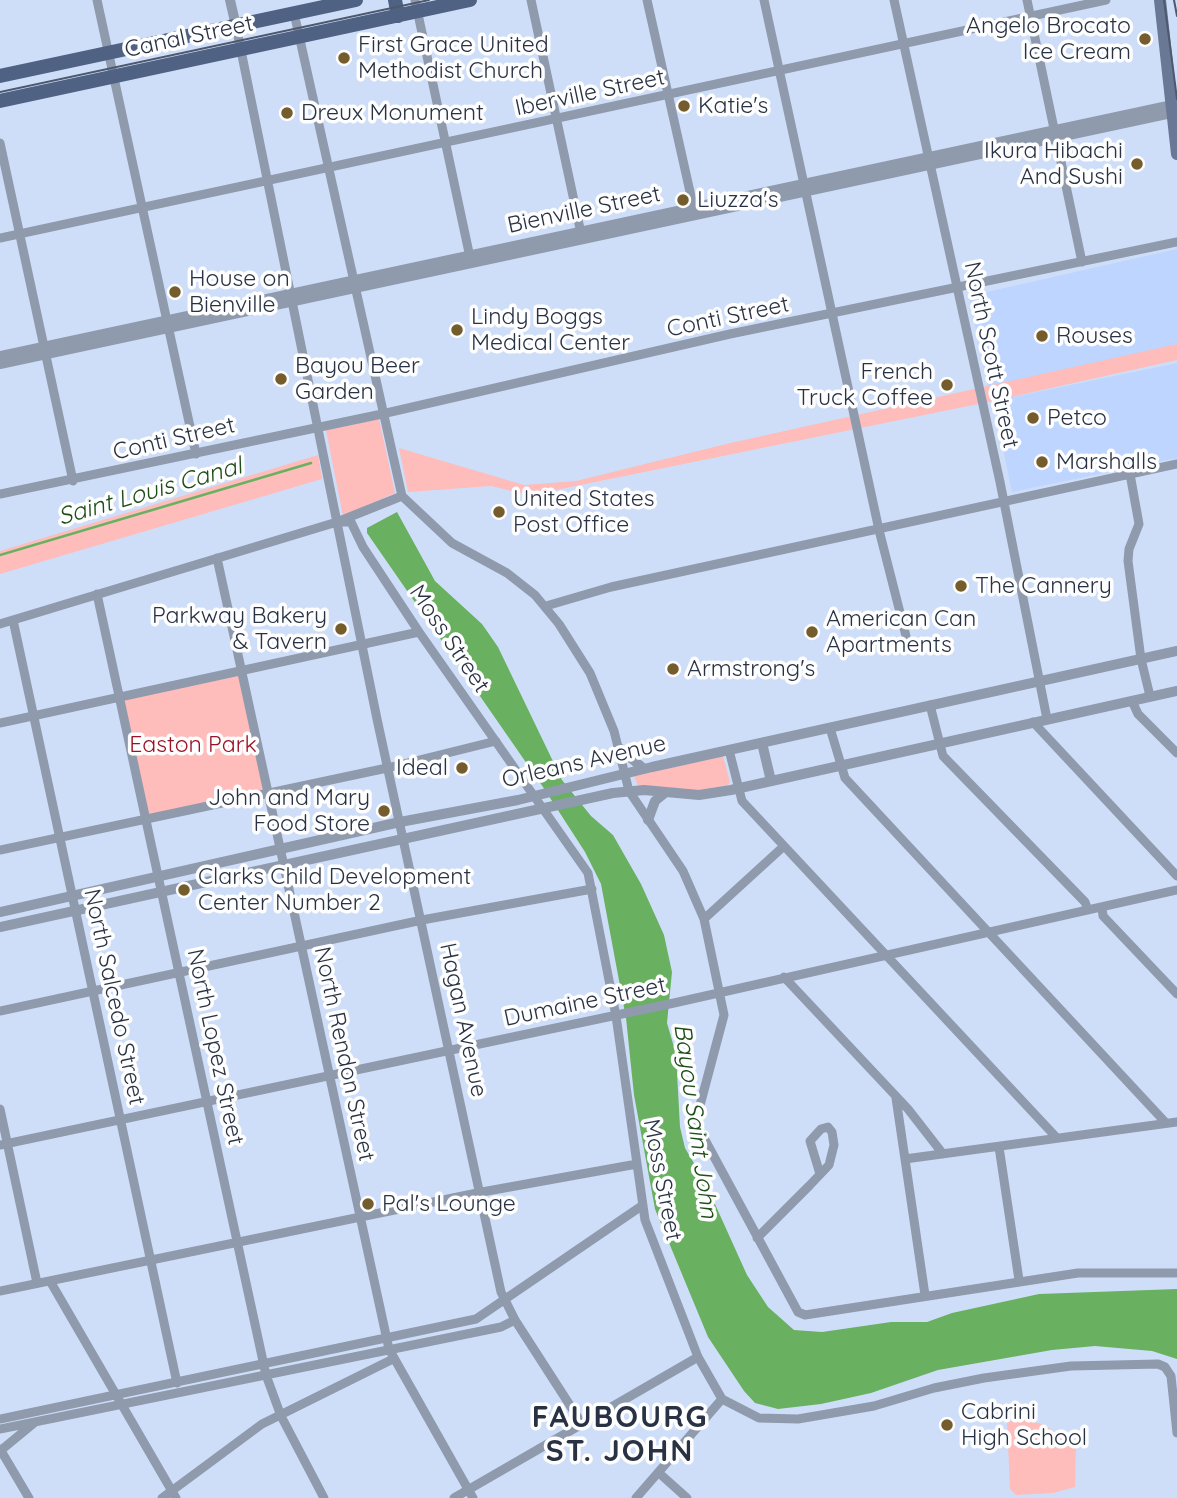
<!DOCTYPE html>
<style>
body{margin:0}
canvas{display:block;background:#cedef9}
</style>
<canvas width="1177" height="1498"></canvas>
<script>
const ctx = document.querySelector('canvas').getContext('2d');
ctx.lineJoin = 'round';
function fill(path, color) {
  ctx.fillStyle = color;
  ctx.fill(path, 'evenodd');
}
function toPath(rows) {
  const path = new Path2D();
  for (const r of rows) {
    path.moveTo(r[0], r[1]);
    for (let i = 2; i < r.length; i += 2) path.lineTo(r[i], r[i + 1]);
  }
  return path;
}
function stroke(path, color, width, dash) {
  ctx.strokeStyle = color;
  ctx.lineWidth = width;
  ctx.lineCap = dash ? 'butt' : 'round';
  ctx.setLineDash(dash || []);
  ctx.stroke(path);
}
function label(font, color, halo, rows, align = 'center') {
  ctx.font = font + ' Quicksand,sans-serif';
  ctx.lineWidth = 7;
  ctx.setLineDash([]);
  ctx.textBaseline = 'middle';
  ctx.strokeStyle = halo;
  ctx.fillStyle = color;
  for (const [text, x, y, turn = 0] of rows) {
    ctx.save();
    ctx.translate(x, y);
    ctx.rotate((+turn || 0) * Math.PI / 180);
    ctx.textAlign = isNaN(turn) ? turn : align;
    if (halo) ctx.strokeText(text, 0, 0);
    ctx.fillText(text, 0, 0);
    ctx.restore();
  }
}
fill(toPath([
 [1177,249,1177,344,988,388,969,296],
 [1177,363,1177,458,1012,492,993,401]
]), '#bdd5ff');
fill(toPath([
 [1177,344,1177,360,993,401,546,492,520,493,491,486,408,492,399,448,524,485,576,481,726,444],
 [379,419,395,493,343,516,326,430],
 [318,455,322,479,0,574,0,551],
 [241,671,267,792,145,819,119,698],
 [723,756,730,782,728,785,696,791,638,786,634,776],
 [1023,1420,1042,1424,1076,1444,1075,1487,1053,1493,1016,1495,1010,1489,1007,1421]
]), '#febcba');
fill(toPath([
 [397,512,435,581,482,624,498,647,562,780,591,816,613,835,641,884,664,935,672,972,667,1023,676,1054,680,1127,685,1148,705,1182,747,1275,768,1307,794,1330,822,1332,891,1322,927,1322,952,1313,1039,1294,1177,1289,1177,1359,1152,1351,1095,1346,1052,1350,938,1370,871,1393,821,1404,778,1409,755,1403,744,1391,708,1337,655,1209,634,1095,626,1018,601,884,585,852,543,787,367,533,367,528]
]), '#69b160');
stroke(toPath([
 [0,555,311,463]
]), '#69b160', 2.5);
stroke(toPath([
 [97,0,196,454],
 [415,0,471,262],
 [531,0,582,238],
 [647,0,695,214],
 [764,0,879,530,906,636],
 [894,0,1000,482,1047,719],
 [1027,0,1082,262],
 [294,13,402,496,452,543,507,573,535,595,559,624,590,673,614,731,629,791,683,871,704,919,724,1015,699,1109,698,1127,798,1312,805,1315,1078,1273,1177,1273],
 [236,26,377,719,501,1292,515,1320,582,1424],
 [0,143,73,481],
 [0,238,1106,0],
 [1130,474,1139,524,1129,549,1128,561,1141,659,1150,696],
 [0,494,382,414,730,334,1177,242],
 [337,522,351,522,363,547,419,632,588,873,616,1016,645,1220,698,1357,722,1399,759,1418,798,1419,874,1406,934,1388,984,1378,1071,1366,1158,1364,1165,1367,1171,1376,1177,1433],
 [217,558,389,1349,473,1498],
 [97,594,266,1375,281,1416,324,1498],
 [546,606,611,587,1177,464],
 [13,620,177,1383],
 [0,624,337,522,402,496],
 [1132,701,1138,714,1177,753],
 [930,705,943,756,1085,902,1088,910],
 [1033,722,1177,876],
 [0,723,419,632],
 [830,728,845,778,1166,1123],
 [729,750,742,801,1056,1137],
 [0,850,387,768,496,741],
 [1102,907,1103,916,1177,994],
 [704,919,784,846],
 [784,977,908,1109,943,1154],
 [0,1011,422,920,592,889],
 [896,1098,925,1295],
 [0,1109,37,1283],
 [0,1145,674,1003,1177,890],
 [999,1147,1019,1280],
 [905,1159,1177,1122],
 [757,1238,810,1185,829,1165,834,1145,832,1132,828,1127,821,1129,810,1141,820,1174],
 [50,1281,176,1498],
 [0,1291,482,1192,637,1164],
 [0,1419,476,1319,643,1205],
 [0,1429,501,1327,515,1320],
 [0,1449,29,1498],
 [0,1451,34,1423],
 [659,1473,687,1498],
 [162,1498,262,1424,393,1359],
 [454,1498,698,1357],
 [636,1498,722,1399]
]), '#8f9aad', 9);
stroke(toPath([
 [230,0,236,26],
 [0,356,1177,104],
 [0,364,1177,112],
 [762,743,771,781],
 [618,747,644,769],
 [648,820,655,801,666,792],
 [0,912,400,822,518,800,652,767,1177,651],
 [0,927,613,793,644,790,699,795,731,790,1177,691]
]), '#8f9aad', 10);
stroke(toPath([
 [1160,0,1177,154]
]), '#697995', 12);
stroke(toPath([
 [395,0,398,16],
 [0,76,356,0],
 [0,101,470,0]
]), '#4f6284', 14);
stroke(toPath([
 [1164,0,1177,99],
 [1174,0,1177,16],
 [0,92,429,0]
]), '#4e596d', 2);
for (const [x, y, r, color] of [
 [1145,39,7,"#755c2d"],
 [344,58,7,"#755c2d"],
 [684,106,7,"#755c2d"],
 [287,113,7,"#755c2d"],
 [1137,164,7,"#755c2d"],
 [683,200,7,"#755c2d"],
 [175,292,7,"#755c2d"],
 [457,330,7,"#755c2d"],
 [1042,336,7,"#755c2d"],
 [281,379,7,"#755c2d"],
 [947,385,7,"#755c2d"],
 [1033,418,7,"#755c2d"],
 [1042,462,7,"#755c2d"],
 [499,512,7,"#755c2d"],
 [961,586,7,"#755c2d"],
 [341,629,7,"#755c2d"],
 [812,632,7,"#755c2d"],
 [673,669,7,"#755c2d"],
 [462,768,7,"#755c2d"],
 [384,811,7,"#755c2d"],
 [184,890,7,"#755c2d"],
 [368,1204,7,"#755c2d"],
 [947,1425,7,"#755c2d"]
]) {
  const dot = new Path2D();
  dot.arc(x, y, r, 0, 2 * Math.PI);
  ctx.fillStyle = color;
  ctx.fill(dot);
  stroke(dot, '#fefefe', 2.5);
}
label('23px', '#283244', '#fefefe', [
 ["Angelo Brocato",1131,26,"right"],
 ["Ice Cream",1131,52,"right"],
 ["First Grace United",358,45],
 ["Methodist Church",358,71],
 ["Katie's",698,106],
 ["Dreux Monument",301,113],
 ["Ikura Hibachi",1123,151,"right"],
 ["And Sushi",1123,177,"right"],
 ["Liuzza's",697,200],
 ["House on",189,279],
 ["Bienville",189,305],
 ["Lindy Boggs",471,317],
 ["Medical Center",471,343],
 ["Rouses",1056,336],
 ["Bayou Beer",295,366],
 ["Garden",295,392],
 ["French",933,372,"right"],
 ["Truck Coffee",933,398,"right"],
 ["Petco",1047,418],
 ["Marshalls",1056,462],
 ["United States",513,499],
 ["Post Office",513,525],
 ["The Cannery",975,586],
 ["Parkway Bakery",327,616,"right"],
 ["& Tavern",327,642,"right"],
 ["American Can",826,619],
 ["Apartments",826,645],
 ["Armstrong's",687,669],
 ["Ideal",448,768,"right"],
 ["John and Mary",370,798,"right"],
 ["Food Store",370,824,"right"],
 ["Clarks Child Development",198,877],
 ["Center Number 2",198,903],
 ["Pal's Lounge",382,1204],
 ["Cabrini",961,1412],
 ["High School",961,1438]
], 'left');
label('23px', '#283244', '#fefefe', [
 ["Canal Street",189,37,-12],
 ["Iberville Street",590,93,-12],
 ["Bienville Street",584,210,-12],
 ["Conti Street",728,317,-12],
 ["North Scott Street",991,355,78],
 ["Conti Street",174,439,-13],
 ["Moss Street",449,639,56],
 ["Orleans Avenue",584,762,-13],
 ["North Salcedo Street",114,997,78],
 ["Dumaine Street",585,1002,-12],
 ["Hagan Avenue",463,1020,78],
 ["North Lopez Street",215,1047,78],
 ["North Rendon Street",344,1054,78],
 ["Moss Street",662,1180,79]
]);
label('23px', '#991326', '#fefefe', [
 ["Easton Park",193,745]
]);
label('italic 24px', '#1e4e18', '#fefefe', [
 ["Saint Louis Canal",150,492,-16],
 ["Bayou Saint John",695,1121,82]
]);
ctx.letterSpacing = '2px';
label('bold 30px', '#283244', '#fefefe', [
 ["FAUBOURG",620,1418],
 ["ST. JOHN",620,1452]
]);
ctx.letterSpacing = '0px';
</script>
